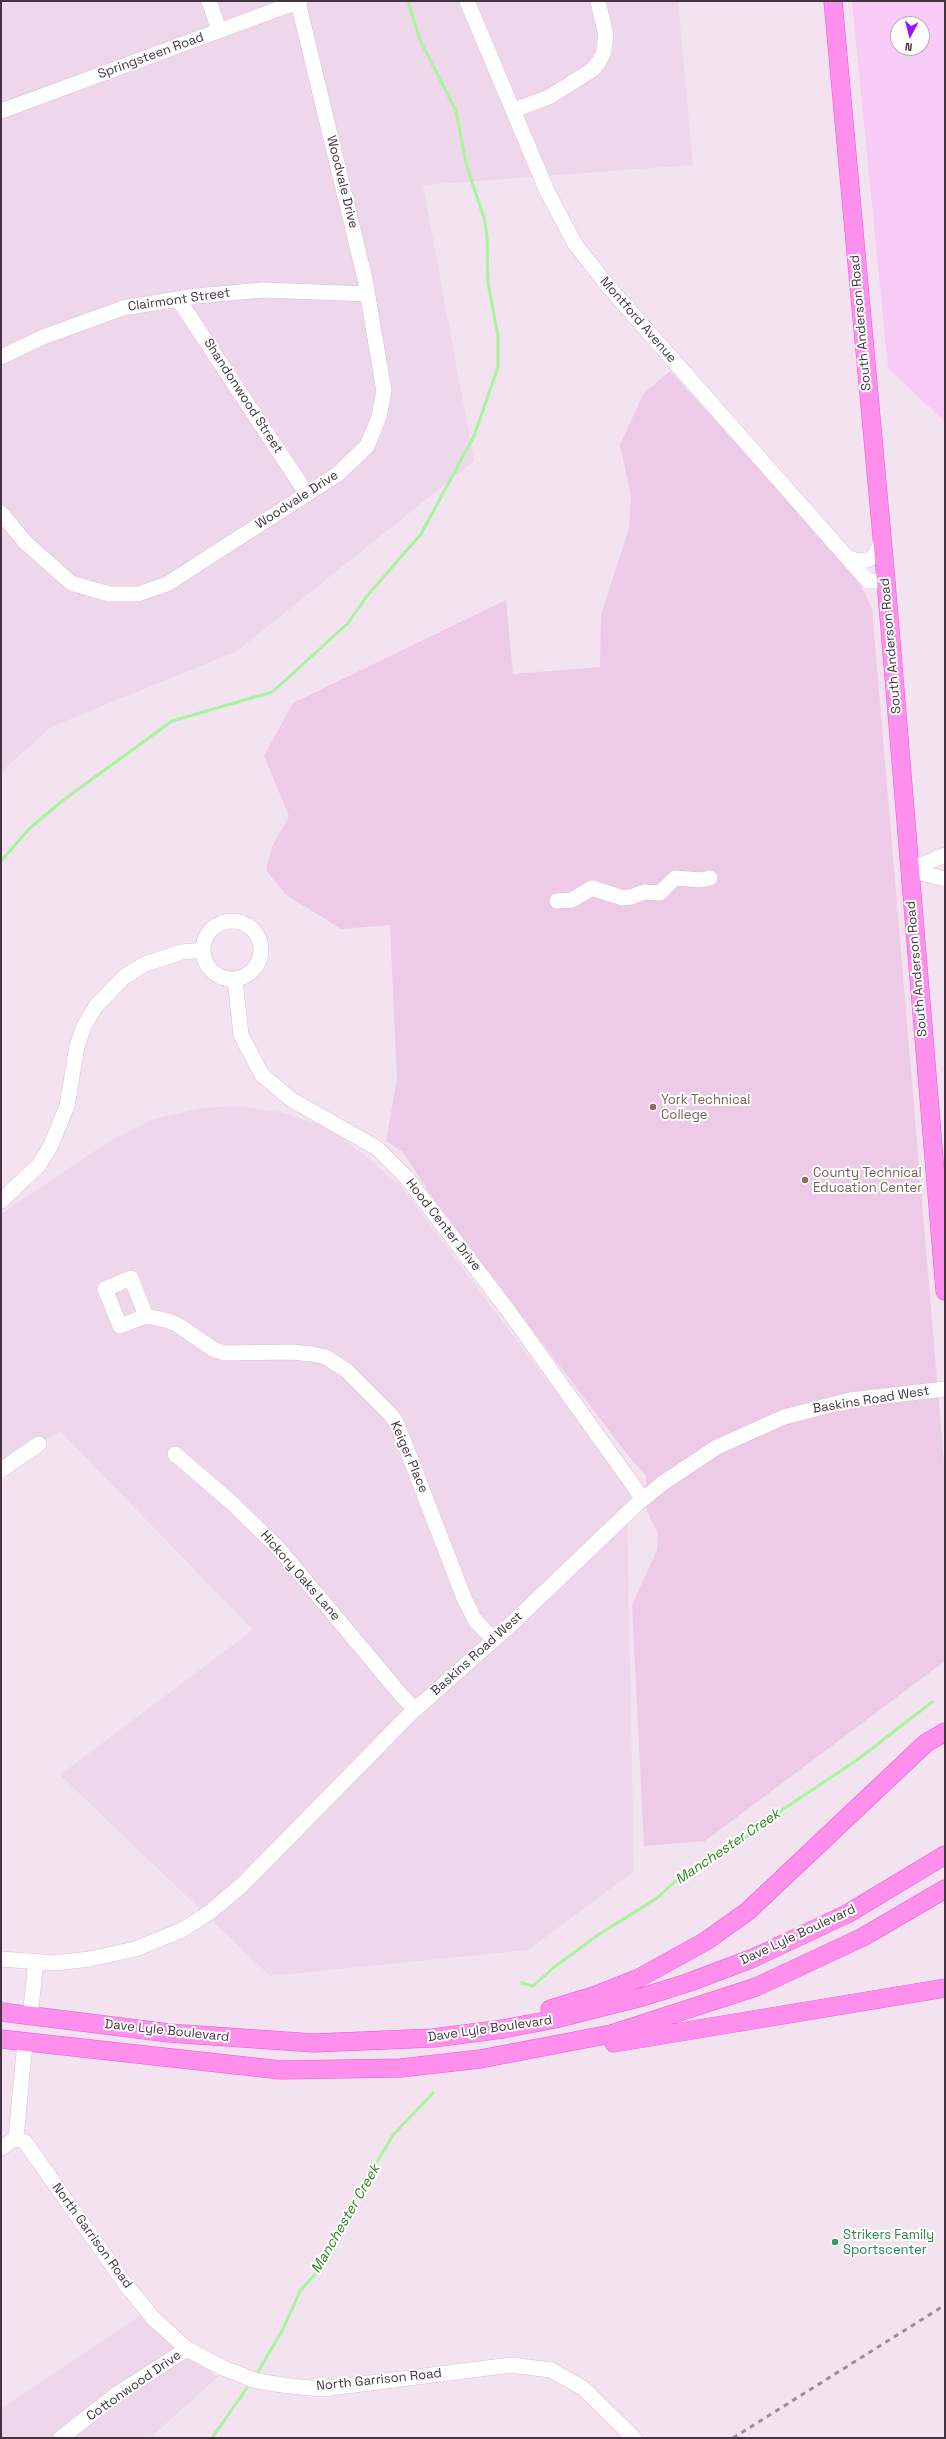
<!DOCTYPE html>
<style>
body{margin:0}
#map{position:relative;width:946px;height:2439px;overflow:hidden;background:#f3e2f0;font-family:"Space Grotesk",sans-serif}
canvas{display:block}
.frame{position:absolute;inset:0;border:2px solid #443343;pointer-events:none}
.north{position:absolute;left:890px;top:16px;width:40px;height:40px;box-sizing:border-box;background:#fff;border:1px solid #b4adb4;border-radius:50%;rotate:187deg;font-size:11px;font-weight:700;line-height:16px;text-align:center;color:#443343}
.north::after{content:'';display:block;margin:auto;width:14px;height:18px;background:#9f0dff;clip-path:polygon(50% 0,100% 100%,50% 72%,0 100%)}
</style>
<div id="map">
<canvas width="946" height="2439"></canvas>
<div class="frame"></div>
<div class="north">N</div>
</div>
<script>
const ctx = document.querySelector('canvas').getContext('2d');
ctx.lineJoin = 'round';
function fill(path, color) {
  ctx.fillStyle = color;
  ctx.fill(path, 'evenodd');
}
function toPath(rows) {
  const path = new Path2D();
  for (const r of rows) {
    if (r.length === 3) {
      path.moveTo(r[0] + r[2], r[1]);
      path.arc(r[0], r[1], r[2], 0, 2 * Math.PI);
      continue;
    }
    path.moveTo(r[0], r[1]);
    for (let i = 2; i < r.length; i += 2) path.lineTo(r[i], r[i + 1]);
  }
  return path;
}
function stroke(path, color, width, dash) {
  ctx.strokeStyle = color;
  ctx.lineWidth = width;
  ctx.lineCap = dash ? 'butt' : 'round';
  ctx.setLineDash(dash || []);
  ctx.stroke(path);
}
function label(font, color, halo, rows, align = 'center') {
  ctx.font = font + ' "Space Grotesk",sans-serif';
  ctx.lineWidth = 4;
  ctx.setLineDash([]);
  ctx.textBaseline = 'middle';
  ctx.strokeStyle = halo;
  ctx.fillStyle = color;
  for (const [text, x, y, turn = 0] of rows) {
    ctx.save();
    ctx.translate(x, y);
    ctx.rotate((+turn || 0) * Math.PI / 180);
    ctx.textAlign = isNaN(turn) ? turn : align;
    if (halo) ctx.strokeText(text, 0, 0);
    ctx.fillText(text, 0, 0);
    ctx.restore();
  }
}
fill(toPath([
 [1,1,678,1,693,165,423,185,474,461,237,651,51,727,1,772],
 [241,1106,285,1113,327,1128,366,1156,401,1186,632,1494,627,1513,634,1871,528,1950,270,1976,60,1775,253,1630,60,1431,1,1470,1,1214,108,1142,154,1119,201,1108],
 [141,2315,218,2377,150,2438,1,2438,1,2409]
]), '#eed7eb');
fill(toPath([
 [852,1,945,1,945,422,888,368],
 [898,24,922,24,922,48,898,48]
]), '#f7cbf5');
fill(toPath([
 [670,371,821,536,861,586,872,608,945,1475,945,1661,705,1841,644,1846,632,1605,657,1550,658,1534,647,1511,646,1476,627,1454,499,1286,430,1194,403,1152,386,1141,397,1079,390,925,341,929,285,894,266,870,272,847,289,816,264,756,293,703,506,600,513,674,600,667,601,615,629,528,631,496,620,445,643,394]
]), '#edcbe7');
stroke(toPath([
 [1,861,29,829,62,801,172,721,272,692,289,677,348,623,367,596,421,534,474,436,498,367,498,336,488,283,487,236,484,218,466,164,456,111,420,40,408,1],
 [522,1983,533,1986,553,1968,598,1935,657,1898,682,1875,759,1829,782,1810,857,1760,932,1702],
 [258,2372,283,2329,300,2291,316,2273,353,2203,393,2135,433,2093],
 [212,2438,247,2388]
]), '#a6f59a', 3);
const minor = toPath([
 [209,1,219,30],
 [467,1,547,191,575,244,607,285,868,581,886,581],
 [514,110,549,97,592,70,599,62,603,54,606,36,598,1],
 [1,111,300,1],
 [178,299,307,494],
 [1,357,43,337,123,308,196,296,263,290,367,294],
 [1,513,25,542,71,583,109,594,138,594,167,584,338,474,367,446,379,417,384,391,365,279,298,2],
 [846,556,856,561,868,560,875,555,881,543],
 [909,870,945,855],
 [909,870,945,879],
 [557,901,572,900,592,888,623,898,631,897,644,892,660,893,675,878,700,880,710,878],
 [232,950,29],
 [235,980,241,1035,262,1075,292,1100,377,1148,407,1178,510,1313,643,1499],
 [1,1201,39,1165,51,1145,67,1106,77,1046,84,1026,96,1006,124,977,145,964,182,952,202,950],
 [146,1316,120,1326,105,1289,131,1278,146,1316,169,1321,178,1325,213,1349,224,1353,292,1352,312,1354,326,1357,347,1371,391,1415,397,1424,464,1598,475,1620,494,1640],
 [175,1454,232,1503,279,1549,401,1695,415,1709],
 [1,1470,39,1444],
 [1,1959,55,1963,90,1959,135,1949,182,1930,210,1912,243,1884,409,1715,505,1630,637,1504,663,1483,717,1447,784,1417,850,1400,945,1389],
 [30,2016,36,1962],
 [16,2138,25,2142,126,2285,154,2319,187,2349,223,2368,257,2381,289,2386,322,2389,511,2365,551,2370,583,2388,634,2438],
 [16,2138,25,2042],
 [1,2148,16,2138],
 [61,2438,117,2394,187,2349]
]);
const major = toPath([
 [833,1,886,581,945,1291],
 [550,2009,596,1995,639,1978,706,1941,748,1911,926,1743,945,1732],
 [1,2012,169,2033,314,2043,433,2038,503,2029,555,2019,642,1997,687,1983,751,1959,847,1914,945,1855],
 [1,2039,281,2070,401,2068,480,2059,611,2034,756,1987,863,1937,945,1889],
 [614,2043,945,1988]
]);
stroke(minor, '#d9bfd6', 16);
stroke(major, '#eb58d5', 19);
stroke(minor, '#fff', 15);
stroke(major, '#ff8fec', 18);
stroke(toPath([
 [733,2438,945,2305]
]), '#949494', 3, [5, 5]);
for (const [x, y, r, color] of [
 [653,1107,4,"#8d6e63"],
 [805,1180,4,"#8d6e63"],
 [835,2242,4,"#2e9e5b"]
]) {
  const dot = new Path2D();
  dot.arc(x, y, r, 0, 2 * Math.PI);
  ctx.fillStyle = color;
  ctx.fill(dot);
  stroke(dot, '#fff', 1.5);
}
label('13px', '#443343', '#fff', [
 ["Springsteen Road",151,56,-20],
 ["Woodvale Drive",342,182,76],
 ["Clairmont Street",179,300,-8],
 ["Montford Avenue",638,320,49],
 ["South Anderson Road",861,323,-95],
 ["Shandonwood Street",243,396,57],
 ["Woodvale Drive",297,500,-33],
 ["South Anderson Road",891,646,-95],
 ["South Anderson Road",917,969,-95],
 ["Hood Center Drive",443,1225,52],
 ["Baskins Road West",871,1400,-9],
 ["Keiger Place",409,1457,67],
 ["Hickory Oaks Lane",300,1576,49],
 ["Baskins Road West",477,1654,-42],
 ["Dave Lyle Boulevard",798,1935,-25],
 ["Dave Lyle Boulevard",490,2029,-8],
 ["Dave Lyle Boulevard",167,2031,6],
 ["North Garrison Road",92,2236,54],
 ["North Garrison Road",379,2380,-6],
 ["Cottonwood Drive",134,2386,-35]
]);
label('13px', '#785e54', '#fff', [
 ["York Technical",661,1100],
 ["College",661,1115],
 ["County Technical",813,1173],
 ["Education Center",813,1188]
], 'left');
label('13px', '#27864d', '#fff', [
 ["Strikers Family",843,2235],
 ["Sportscenter",843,2250]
], 'left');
label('italic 14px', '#2c8420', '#fff', [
 ["Manchester Creek",728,1847,-34],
 ["Manchester Creek",346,2219,-60]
]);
</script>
